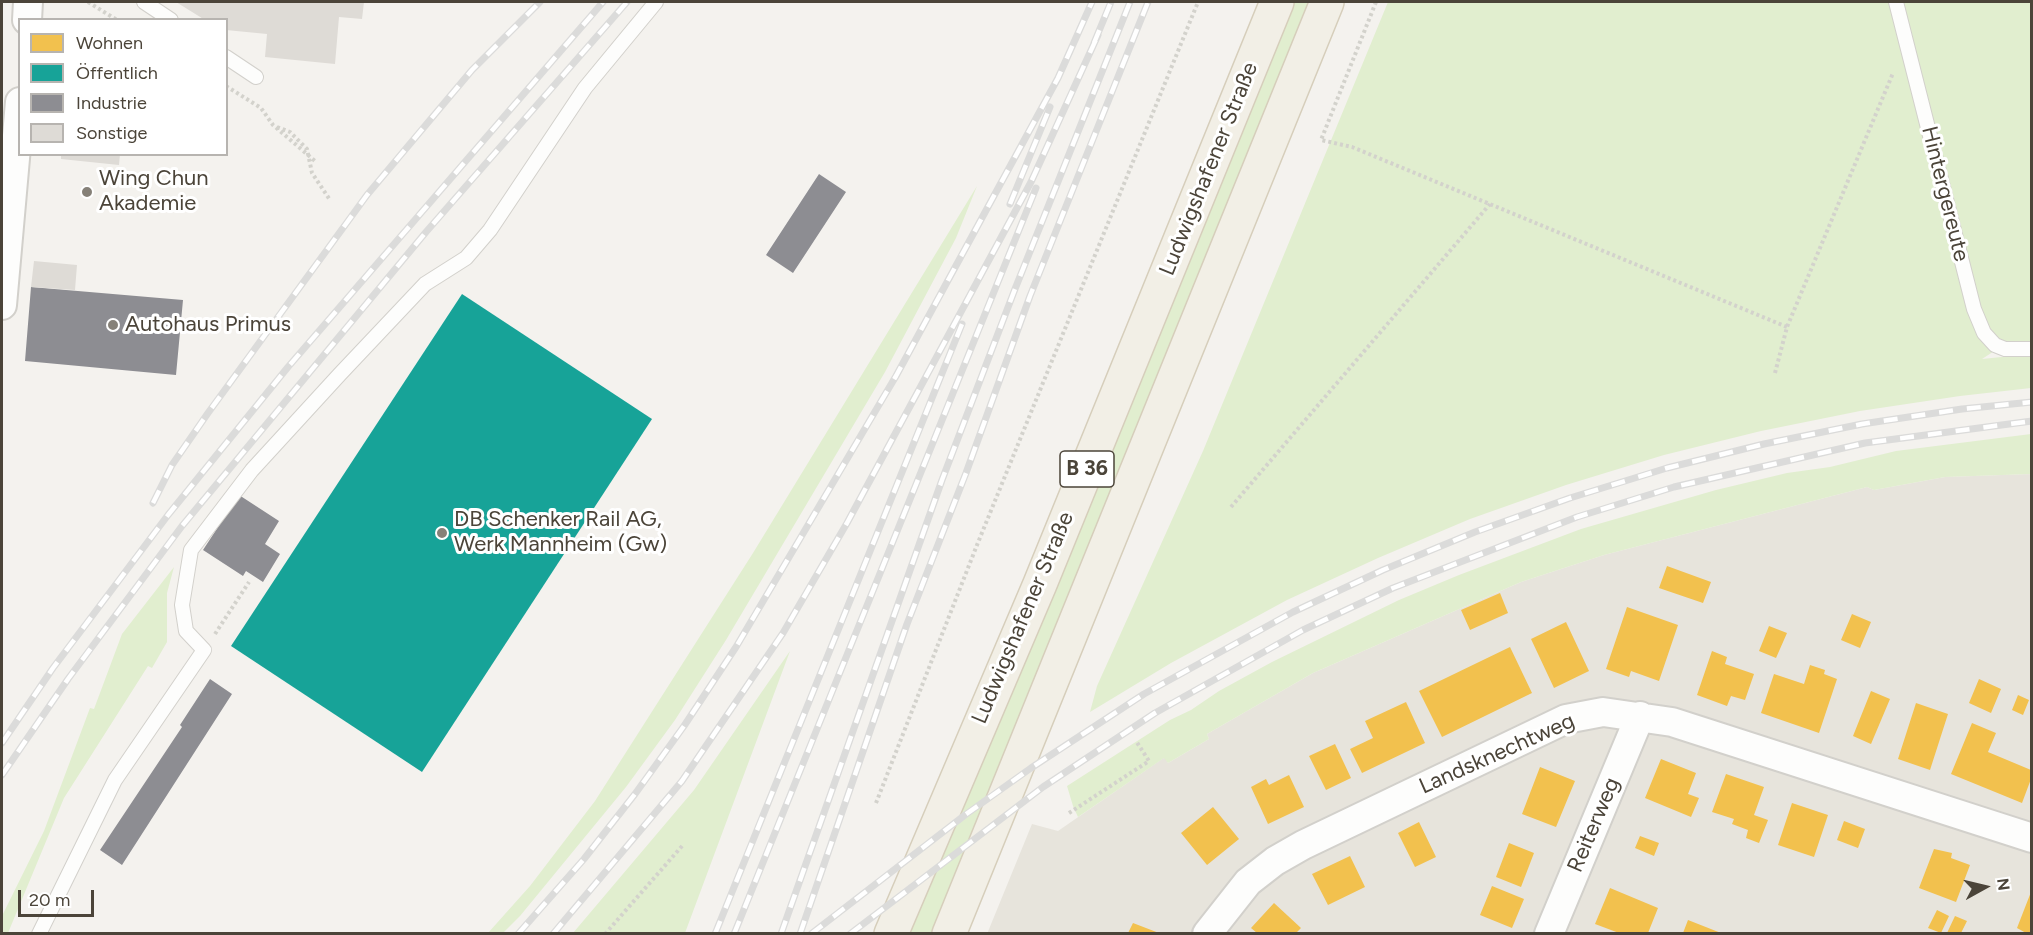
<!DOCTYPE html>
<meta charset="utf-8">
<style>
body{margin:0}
#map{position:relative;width:2033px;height:935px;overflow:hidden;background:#f4f2ee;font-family:Figtree,sans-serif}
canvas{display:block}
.frame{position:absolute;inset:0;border:3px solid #4b4439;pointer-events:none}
.legend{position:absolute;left:18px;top:18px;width:210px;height:138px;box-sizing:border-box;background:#fff;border:2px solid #b7b4b0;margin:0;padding:8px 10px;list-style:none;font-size:18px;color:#4b4439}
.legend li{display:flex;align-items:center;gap:12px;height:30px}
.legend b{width:30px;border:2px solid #b7b4b0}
.north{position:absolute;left:1955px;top:857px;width:60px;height:60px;-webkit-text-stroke:4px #fff;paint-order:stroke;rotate:82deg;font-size:16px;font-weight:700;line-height:24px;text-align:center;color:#4b4439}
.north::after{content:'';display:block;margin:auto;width:21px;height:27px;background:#4b4439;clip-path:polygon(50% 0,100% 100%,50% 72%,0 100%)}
.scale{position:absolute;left:18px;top:890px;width:76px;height:27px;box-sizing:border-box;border:3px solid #4b4439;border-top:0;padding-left:8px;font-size:18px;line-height:21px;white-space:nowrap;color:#4b4439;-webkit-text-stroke:4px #fff;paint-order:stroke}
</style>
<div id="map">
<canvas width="2033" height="935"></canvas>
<div class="frame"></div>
<ul class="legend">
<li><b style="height:16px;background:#f2c14e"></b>Wohnen</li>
<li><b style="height:16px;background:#17a398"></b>Öffentlich</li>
<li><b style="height:16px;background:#8d8d92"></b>Industrie</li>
<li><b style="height:16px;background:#dedbd6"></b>Sonstige</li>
</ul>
<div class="north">N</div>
<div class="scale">20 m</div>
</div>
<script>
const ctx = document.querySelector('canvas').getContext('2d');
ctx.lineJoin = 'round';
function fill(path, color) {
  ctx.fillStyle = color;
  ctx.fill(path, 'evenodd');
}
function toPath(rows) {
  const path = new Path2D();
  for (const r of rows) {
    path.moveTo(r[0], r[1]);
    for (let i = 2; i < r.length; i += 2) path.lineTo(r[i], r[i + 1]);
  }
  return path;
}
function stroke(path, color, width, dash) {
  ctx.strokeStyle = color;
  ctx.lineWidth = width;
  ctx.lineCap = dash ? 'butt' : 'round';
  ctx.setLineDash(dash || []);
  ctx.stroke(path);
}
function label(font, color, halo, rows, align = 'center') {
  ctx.font = font + ' Figtree,sans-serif';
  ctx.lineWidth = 6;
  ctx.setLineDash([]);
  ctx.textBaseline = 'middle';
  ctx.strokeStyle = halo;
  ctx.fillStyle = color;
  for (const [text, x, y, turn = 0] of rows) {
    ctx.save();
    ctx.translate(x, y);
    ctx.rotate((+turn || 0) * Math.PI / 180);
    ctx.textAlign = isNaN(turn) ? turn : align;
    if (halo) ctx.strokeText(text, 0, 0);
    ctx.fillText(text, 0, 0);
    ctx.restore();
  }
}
fill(toPath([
 [2031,474,2031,933,987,934,1032,824,1058,831,1165,757,1168,763,1209,739,1207,734,1313,673,1521,582,1604,555,1867,487,1874,490,1945,477]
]), '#e7e4dc');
fill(toPath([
 [1293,2,1312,2,932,933,909,934,976,767,1151,355],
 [1388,2,2031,2,2031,343,2005,344,1982,359,2031,354,2031,388,1960,396,1860,411,1761,431,1664,455,1566,485,1470,519,1378,558,1287,600,1171,663,1090,712,1097,686,1203,451],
 [977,186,956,238,885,372,726,640,675,720,626,787,520,916,503,933,488,933,530,886,595,801,753,553],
 [2031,434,2031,474,1945,477,1874,490,1867,487,1604,555,1521,582,1313,673,1207,734,1209,739,1168,763,1164,758,1078,817,1073,806,1067,786,1170,720,1191,710,1219,691,1272,662,1399,600,1459,575,1581,529,1716,490,1787,473,1830,467,1896,451],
 [174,567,167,593,167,642,152,668,148,666,64,798,8,933,2,933,2,916,44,831,90,708,94,709,122,634],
 [790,651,685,933,573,933,694,790]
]), '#e1eecf');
fill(toPath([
 [1667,566,1711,582,1703,603,1659,588],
 [1500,593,1508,613,1470,630,1461,610],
 [1627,607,1678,625,1659,681,1631,671,1629,677,1606,669],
 [1852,614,1871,622,1860,648,1841,640],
 [1566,622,1589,671,1554,688,1531,639],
 [1769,626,1787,633,1776,658,1759,651],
 [1510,647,1532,693,1442,737,1419,691],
 [1712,651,1727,657,1725,664,1754,674,1745,700,1731,696,1727,706,1697,695],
 [1810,665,1825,670,1824,674,1837,679,1819,733,1761,713,1774,674,1804,684],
 [1979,679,2001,689,1991,713,1969,703],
 [1871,691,1890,699,1871,744,1853,736],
 [2018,695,2029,700,2023,715,2012,710],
 [1406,702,1425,743,1362,773,1350,749,1373,738,1365,721],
 [1916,703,1948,714,1930,770,1898,759],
 [1972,723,1996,733,1988,752,2031,770,2031,779,2022,803,1951,774],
 [1335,744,1351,778,1326,790,1309,756],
 [1661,759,1696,773,1688,794,1699,798,1691,817,1645,798],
 [1540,767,1575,781,1556,827,1522,814],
 [1726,774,1764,787,1754,815,1768,820,1759,843,1746,838,1748,830,1732,824,1734,819,1712,812],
 [1289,775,1304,807,1268,824,1251,787,1266,779,1269,785],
 [1792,803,1828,815,1814,857,1778,845],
 [1213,807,1239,839,1207,865,1181,833],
 [1844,821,1865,829,1858,848,1837,840],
 [1419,822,1436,857,1415,867,1398,833],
 [1640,836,1659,843,1654,856,1635,848],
 [1509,843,1534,853,1521,887,1496,877],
 [1934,849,1952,853,1951,858,1970,865,1956,902,1919,888],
 [1350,856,1365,887,1328,905,1312,874],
 [1492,886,1524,899,1512,928,1480,915],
 [1610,888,1658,908,1648,933,1619,933,1595,924],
 [2031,892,2031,933,2026,933,2017,928],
 [1274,903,1301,928,1296,933,1257,933,1251,928],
 [1937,910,1949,916,1941,933,1928,928],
 [1955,916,1967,921,1961,933,1947,933],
 [1688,920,1721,933,1683,933],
 [1133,923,1159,933,1128,933]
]), '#f2c14e');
fill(toPath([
 [462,294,652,419,422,772,231,646]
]), '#17a398');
fill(toPath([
 [819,174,846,192,793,273,766,255],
 [31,287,183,300,176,375,25,361],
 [239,495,279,521,265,544,280,554,263,582,246,571,243,576,203,550],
 [210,679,232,694,122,865,100,850,182,727,180,725]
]), '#8d8d92');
fill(toPath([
 [176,2,364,2,362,19,339,17,335,64,265,57,267,34,226,30,226,20,205,20],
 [61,154,120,154,119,165,61,159],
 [34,261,77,265,75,290,31,287]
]), '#dedbd6');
const service = toPath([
 [144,2,171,20],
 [1896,2,1974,309,1984,333,1995,345,2005,349,2032,349],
 [226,57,256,77],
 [39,934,115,780,204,650,186,631,182,605,191,550,252,470,340,374,425,284,466,258,490,230,585,88,656,2]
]);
const minor = toPath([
 [27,20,28,2],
 [2,305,20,102],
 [1207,934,1248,882,1275,861,1303,845,1566,719,1603,712,1672,722,2032,838],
 [1549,934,1640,716]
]);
const primary = toPath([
 [891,934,1040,584,1277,2],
 [949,934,1327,2]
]);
stroke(service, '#d2d0cb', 16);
stroke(minor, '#d2d0cb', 32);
stroke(primary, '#d6cebb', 36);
stroke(toPath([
 [88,2,117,20],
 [1376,2,1321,140,1352,147,1787,327],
 [226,86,261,108,273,125,315,161],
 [277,127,290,132,307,149,312,173,330,200],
 [1775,373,1787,327,1893,73],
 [1231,507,1490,204],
 [215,634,249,582],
 [876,803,977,545,1198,2],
 [1069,813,1149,761,1136,741],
 [605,934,683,845]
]), '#d3d2cc', 4, [3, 3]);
stroke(service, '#fdfdfc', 14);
stroke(minor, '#fdfdfc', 28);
stroke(primary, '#f2efe6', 33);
const rail = toPath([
 [1094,43,1111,2],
 [1010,204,1050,107],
 [153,503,172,465,208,413,367,195,472,70,540,2],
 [2,743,53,668,168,515,288,367,603,2],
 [2,775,68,679,182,526,426,232,627,2],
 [518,934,584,859,635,794,684,726,736,647,896,376,1058,78,1092,2],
 [553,934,682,781,783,633,847,523,1031,182,1098,35],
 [715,934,962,324],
 [734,934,1036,188],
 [781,934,942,480,1015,289,1130,2],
 [800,934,907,624,966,473,1030,296,1148,2],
 [811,934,965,815,1031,768,1144,694,1293,612,1383,570,1475,532,1570,498,1667,468,1764,444,1862,424,1962,409,2032,402],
 [850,934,1043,787,1155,713,1303,630,1393,588,1577,517,1674,487,1865,443,2032,421]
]);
stroke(rail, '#dbdbda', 7);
stroke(rail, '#fff', 4.5, [14]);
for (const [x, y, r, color] of [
 [87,192,6,"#868178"],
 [113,325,6,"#868178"],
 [442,533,6,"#868178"]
]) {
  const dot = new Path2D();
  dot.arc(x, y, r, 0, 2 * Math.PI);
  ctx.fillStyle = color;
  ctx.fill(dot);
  stroke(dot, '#fff', 2);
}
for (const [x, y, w] of [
 [1087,469,54]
]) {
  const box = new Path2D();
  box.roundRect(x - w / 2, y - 18, w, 36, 4.5);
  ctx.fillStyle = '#fff';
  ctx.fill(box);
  stroke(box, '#4b4439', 1.5);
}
label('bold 21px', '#4b4439', null, [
 ["B 36",1087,469]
]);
label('22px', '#4b4439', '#fff', [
 ["Ludwigshafener Straße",1209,169,-68],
 ["Hintergereute",1945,194,76],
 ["Ludwigshafener Straße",1023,618,-67],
 ["Landsknechtweg",1497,754,-24],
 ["Reiterweg",1594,825,-67]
]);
label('22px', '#4b4439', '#fff', [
 ["Wing Chun",99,179],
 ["Akademie",99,204],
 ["Autohaus Primus",125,325],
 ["DB Schenker Rail AG,",454,520],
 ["Werk Mannheim (Gw)",454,545]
], 'left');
</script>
